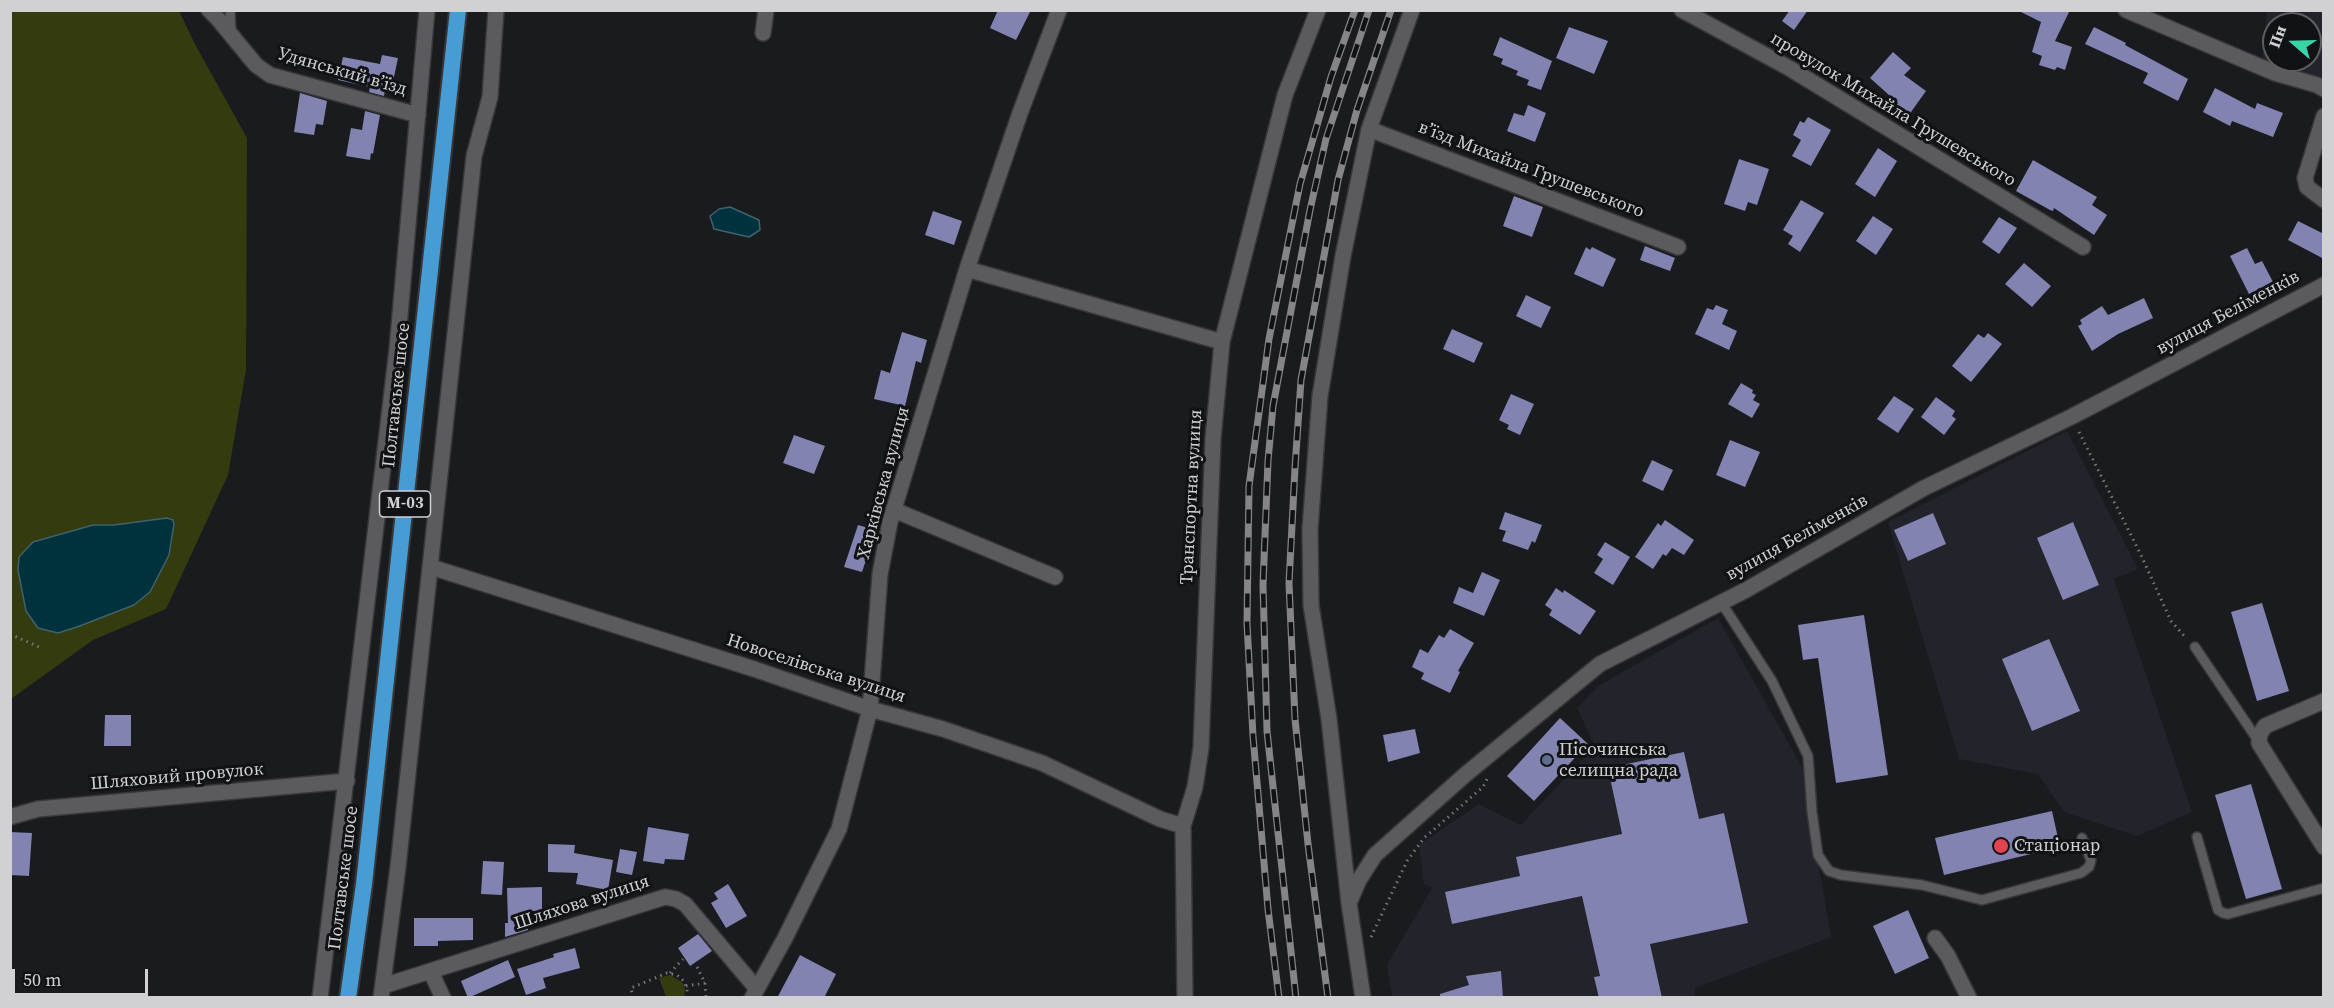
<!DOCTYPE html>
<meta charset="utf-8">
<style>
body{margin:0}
#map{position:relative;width:2334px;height:1008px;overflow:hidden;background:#1a1b1e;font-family:"Source Serif 4",serif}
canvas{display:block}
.frame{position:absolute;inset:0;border:12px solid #d1d1d3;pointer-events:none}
.north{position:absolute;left:2262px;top:12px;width:60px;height:60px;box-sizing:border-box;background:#111215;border:2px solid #5e5e61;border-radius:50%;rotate:290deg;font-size:16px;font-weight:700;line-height:24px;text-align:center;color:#d1d1d3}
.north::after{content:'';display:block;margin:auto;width:21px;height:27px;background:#36d4a7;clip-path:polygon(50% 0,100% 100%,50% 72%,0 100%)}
.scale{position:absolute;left:12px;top:969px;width:136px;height:27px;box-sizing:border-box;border:3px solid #d1d1d3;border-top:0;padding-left:8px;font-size:18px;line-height:21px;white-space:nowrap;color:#d1d1d3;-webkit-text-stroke:4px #111215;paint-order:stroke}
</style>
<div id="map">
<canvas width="2334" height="1008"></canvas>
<div class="frame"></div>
<div class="north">Пн</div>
<div class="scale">50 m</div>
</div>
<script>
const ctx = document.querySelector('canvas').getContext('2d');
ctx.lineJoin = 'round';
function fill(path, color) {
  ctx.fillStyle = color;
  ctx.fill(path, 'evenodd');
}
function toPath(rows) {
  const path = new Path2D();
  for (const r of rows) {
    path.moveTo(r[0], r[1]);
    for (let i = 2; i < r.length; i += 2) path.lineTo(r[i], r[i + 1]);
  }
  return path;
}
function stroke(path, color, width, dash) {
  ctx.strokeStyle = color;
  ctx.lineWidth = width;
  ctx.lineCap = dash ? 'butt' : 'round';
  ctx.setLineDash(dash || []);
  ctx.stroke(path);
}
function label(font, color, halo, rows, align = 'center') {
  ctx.font = font + ' "Source Serif 4",serif';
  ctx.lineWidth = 6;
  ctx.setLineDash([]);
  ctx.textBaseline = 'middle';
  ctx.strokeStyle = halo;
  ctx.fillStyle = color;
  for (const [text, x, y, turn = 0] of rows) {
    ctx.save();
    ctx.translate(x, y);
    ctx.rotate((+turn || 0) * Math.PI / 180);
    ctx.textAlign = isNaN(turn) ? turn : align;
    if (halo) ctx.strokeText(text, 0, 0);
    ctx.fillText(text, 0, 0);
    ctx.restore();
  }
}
fill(toPath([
 [2267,11,2323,11,2323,81,2262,63],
 [2274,24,2310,24,2310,60,2274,60],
 [2067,431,2138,569,2114,579,2192,812,2137,836,2064,812,2038,774,1959,759,1888,522],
 [1718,618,1802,767,1831,937,1695,988,1695,997,1392,997,1387,965,1432,888,1424,884,1419,845,1479,804,1521,825,1595,746,1577,708,1598,686]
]), '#23232b');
fill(toPath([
 [11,11,179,11,196,46,247,138,246,370,228,475,166,609,93,640,11,699],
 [670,975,682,982,685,988,684,997,666,997,659,978]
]), '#333b0f');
const water = toPath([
 [730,207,759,220,760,230,749,237,714,229,710,216,719,209,730,207],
 [167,518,173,520,174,524,169,555,150,592,134,605,77,627,58,633,38,628,26,611,18,570,19,557,33,542,93,525,114,525,167,518]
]);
fill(water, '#00323e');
stroke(water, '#3f626b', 1.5);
fill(toPath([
 [998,10,1031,10,1016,40,990,28],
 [1790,10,1808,10,1794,30,1782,21],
 [2017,10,2070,10,2055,41,2072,47,2065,70,2057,67,2055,70,2039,65,2042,56,2032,52,2041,22],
 [1569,27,1608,41,1594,74,1556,58],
 [2094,27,2126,43,2125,45,2188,79,2178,101,2143,83,2148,73,2085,44],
 [1500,37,1552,61,1541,90,1527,85,1529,80,1516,75,1518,71,1501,64,1503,59,1493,55],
 [1893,52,1911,68,1904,75,1926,91,1906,119,1893,110,1898,103,1870,78],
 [382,55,398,58,391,91,385,90,384,96,369,92,370,87,338,80,343,57,380,64],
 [2215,88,2255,109,2257,103,2283,113,2273,137,2232,121,2230,126,2203,112],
 [300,93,327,101,323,125,316,124,314,135,294,132],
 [1528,105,1546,113,1535,142,1507,131,1514,113,1524,116],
 [365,111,380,115,373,154,371,153,370,160,346,156,351,128,362,130],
 [1808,117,1831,130,1811,166,1792,156,1801,140,1793,135,1800,121,1804,123],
 [1878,148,1897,161,1875,197,1855,184],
 [1739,159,1769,169,1757,205,1748,202,1745,211,1724,204],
 [2033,160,2097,197,2092,205,2107,215,2094,235,2054,208,2053,211,2050,210,2016,191],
 [1514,196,1543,207,1532,237,1503,226],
 [1801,200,1824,213,1800,252,1788,244,1793,236,1783,230],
 [933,211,962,221,954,245,925,235],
 [1873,216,1893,229,1876,255,1856,241],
 [1999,217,2017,228,1999,254,1982,242],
 [2298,221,2324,234,2324,259,2288,240],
 [1645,246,1675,258,1670,271,1640,260],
 [1586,247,1590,250,1592,247,1616,259,1603,287,1574,274],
 [2247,248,2255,264,2262,261,2273,282,2249,294,2230,256],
 [2024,263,2051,286,2032,307,2005,284],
 [1526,295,1551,307,1541,328,1516,316],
 [2144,298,2153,318,2118,334,2092,351,2078,326,2082,324,2080,320,2102,306,2108,315],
 [1716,305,1728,310,1722,324,1737,331,1729,350,1695,334,1707,308,1713,310],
 [1452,329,1483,343,1474,363,1443,349],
 [902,332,927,340,921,363,916,361,905,406,874,399,881,370,890,373],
 [1988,333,2002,344,1971,382,1952,366,1978,334,1984,338],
 [1741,383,1753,390,1752,393,1756,395,1753,400,1760,404,1752,418,1728,404],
 [1511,394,1534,404,1520,435,1507,429,1509,425,1499,420],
 [1894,396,1914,409,1898,433,1877,419],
 [1936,397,1955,411,1952,416,1956,419,1944,435,1921,417],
 [794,435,825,446,814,474,783,463],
 [1730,440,1760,452,1745,487,1716,475],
 [1652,460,1673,470,1663,491,1642,481],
 [1505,512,1542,525,1535,543,1532,541,1528,550,1502,541,1506,531,1499,529],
 [1933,513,1946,544,1908,561,1894,530],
 [1665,520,1694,540,1684,555,1672,548,1666,556,1663,554,1653,569,1635,557,1658,523,1661,526],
 [2073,522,2099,585,2063,600,2037,538],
 [858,525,876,530,862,572,844,567],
 [1605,542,1630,557,1613,585,1594,573,1603,559,1597,555],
 [1482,572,1500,580,1484,616,1453,603,1459,587,1473,593],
 [1556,588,1563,593,1564,590,1596,611,1580,635,1549,615,1552,610,1545,605],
 [2262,603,2289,691,2257,701,2231,612],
 [1864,615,1888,775,1836,783,1818,658,1803,660,1798,625],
 [1450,629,1474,643,1458,671,1460,672,1450,693,1421,679,1424,673,1412,667,1420,649,1428,653,1439,635,1444,638],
 [2049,639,2080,711,2032,731,2002,659],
 [105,715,131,715,131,746,104,746],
 [1560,718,1588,744,1534,801,1507,776],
 [1415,729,1420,753,1388,762,1383,735],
 [1684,752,1699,819,1724,813,1748,923,1650,944,1662,998,1599,998,1594,977,1600,976,1582,896,1452,924,1445,892,1520,876,1516,857,1622,834,1608,768],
 [2251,784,2282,889,2246,899,2215,795],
 [2052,811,2060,847,1944,875,1935,838],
 [648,827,689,834,684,860,665,859,664,864,643,861],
 [10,832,32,833,29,876,10,875],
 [548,844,575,845,574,853,613,860,608,890,576,884,578,873,548,872],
 [620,849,637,852,632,875,616,872],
 [483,861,504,862,502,895,481,894],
 [728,884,747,916,726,928,711,903,718,899,714,893],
 [542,887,542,911,528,911,528,930,505,937,505,923,508,923,507,888],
 [1908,910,1929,958,1895,974,1873,926],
 [414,918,473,918,473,940,438,941,438,946,414,946],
 [698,934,712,951,690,966,678,948],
 [575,948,580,968,543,978,546,988,526,995,517,969,554,957,553,954],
 [800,955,836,974,824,998,777,998],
 [508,960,515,977,468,998,461,981],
 [1501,971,1503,998,1440,998,1440,994,1469,985,1466,976]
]), '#8283b0');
const service = toPath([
 [230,10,231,32],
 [1721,602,1772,681,1808,756,1812,812,1818,855,1829,871,1841,875,1922,885,1982,900,2081,873,2089,867,2091,860,2082,838],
 [2195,647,2259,742],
 [2197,837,2218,910,2223,913,2228,914,2324,888]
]);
const minor = toPath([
 [209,10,218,19,256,65,270,75,418,115],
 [1682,10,1789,68,2083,247],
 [2126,10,2275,73,2317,85,2324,89],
 [763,33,766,10],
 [2324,116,2305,178,2307,187,2324,200],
 [1369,129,1678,247],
 [967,269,1222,342],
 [894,510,1055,577],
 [431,567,754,669,870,709,943,729,1042,763,1160,819,1183,826],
 [2324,701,2265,726,2260,734,2259,743,2324,847],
 [10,817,38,809,347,781],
 [1349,903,1359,880,1375,855,1466,774,1600,664,1746,590,1924,488,2071,417,2324,285],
 [1935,938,1948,956,1969,998],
 [431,972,443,998],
 [383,986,665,897,676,899,685,904,757,989],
 [320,998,397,349,427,10],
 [381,998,398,867,474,156,490,97,496,10],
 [752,998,785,938,839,829,870,709,880,574,890,522,967,269,1020,113,1059,10],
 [1185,998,1183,826,1195,787,1201,748,1213,439,1222,342,1285,95,1318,10],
 [1363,998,1349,903,1329,719,1311,605,1310,529,1320,396,1343,256,1369,129,1412,10]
]);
const trunk = toPath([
 [348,998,364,884,458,10]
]);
stroke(service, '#373739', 12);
stroke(minor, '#373739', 18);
stroke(trunk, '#373739', 20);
stroke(toPath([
 [2079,432,2140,553,2171,621,2186,638],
 [10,634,39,647],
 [1371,937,1407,861,1424,838,1483,787,1487,779],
 [697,967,705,983,706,998],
 [670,973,683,959],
 [686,986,705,983],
 [633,998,631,988,667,973,677,975,684,981,687,990,686,998]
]), '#77777a', 3, [1.5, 4.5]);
stroke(service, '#5b5b5f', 9);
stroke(minor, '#5b5b5f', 15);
stroke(trunk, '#489cd4', 16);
const rail = toPath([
 [1279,998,1268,909,1253,736,1247,623,1249,486,1269,339,1300,184,1331,77,1355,10],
 [1296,998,1267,731,1263,585,1268,461,1273,406,1310,210,1326,139,1369,10],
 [1328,998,1308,844,1295,719,1289,583,1295,468,1301,380,1338,180,1357,110,1391,10]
]);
stroke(rail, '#858588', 7);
stroke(rail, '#111215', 4.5, [14]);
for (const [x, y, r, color] of [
 [1547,760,6,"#5c6f8a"],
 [2001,846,8,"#e0444e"]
]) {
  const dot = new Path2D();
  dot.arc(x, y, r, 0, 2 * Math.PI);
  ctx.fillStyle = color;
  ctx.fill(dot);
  stroke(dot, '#111215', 2);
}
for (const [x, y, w] of [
 [405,504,51]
]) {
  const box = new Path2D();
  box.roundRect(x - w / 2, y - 13, w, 26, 4.5);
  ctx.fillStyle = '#111215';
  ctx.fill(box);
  stroke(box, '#d1d1d3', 1.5);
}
label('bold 16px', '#d1d1d3', null, [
 ["М-03",405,504]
]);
label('18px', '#d1d1d3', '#111215', [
 ["Удянський в’їзд",342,72,16],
 ["провулок Михайла Грушевського",1893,110,31],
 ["в’їзд Михайла Грушевського",1531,170,21],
 ["вулиця Беліменків",2228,313,-28],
 ["Полтавське шосе",397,395,-84],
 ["Харківська вулиця",884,483,-75],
 ["Транспортна вулиця",1192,497,-87],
 ["вулиця Беліменків",1797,538,-29],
 ["Новоселівська вулиця",816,669,18],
 ["Шляховий провулок",177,777,-5],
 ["Полтавське шосе",344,878,-83],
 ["Шляхова вулиця",582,903,-18]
]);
label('18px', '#d1d1d3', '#111215', [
 ["Пісочинська",1559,750],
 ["селищна рада",1559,771],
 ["Стаціонар",2014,846]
], 'left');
</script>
